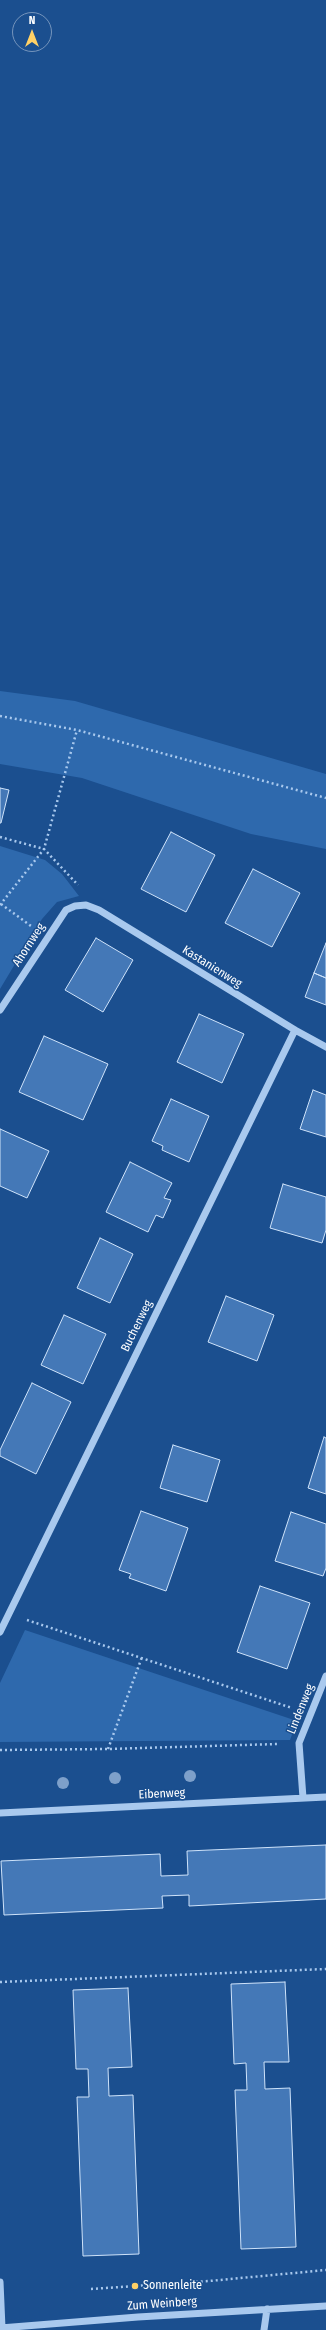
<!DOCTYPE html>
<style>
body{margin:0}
#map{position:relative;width:326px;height:2330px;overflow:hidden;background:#1b4f8f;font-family:"Fira Sans Condensed",sans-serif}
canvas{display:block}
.north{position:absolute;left:12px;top:12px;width:40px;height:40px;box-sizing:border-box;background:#1b4f8f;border:1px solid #7695bc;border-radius:50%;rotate:0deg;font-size:11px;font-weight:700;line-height:16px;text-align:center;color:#fff}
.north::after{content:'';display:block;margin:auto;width:14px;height:18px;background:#ffd166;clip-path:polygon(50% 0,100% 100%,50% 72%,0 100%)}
</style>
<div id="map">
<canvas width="326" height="2330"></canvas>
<div class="north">N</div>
</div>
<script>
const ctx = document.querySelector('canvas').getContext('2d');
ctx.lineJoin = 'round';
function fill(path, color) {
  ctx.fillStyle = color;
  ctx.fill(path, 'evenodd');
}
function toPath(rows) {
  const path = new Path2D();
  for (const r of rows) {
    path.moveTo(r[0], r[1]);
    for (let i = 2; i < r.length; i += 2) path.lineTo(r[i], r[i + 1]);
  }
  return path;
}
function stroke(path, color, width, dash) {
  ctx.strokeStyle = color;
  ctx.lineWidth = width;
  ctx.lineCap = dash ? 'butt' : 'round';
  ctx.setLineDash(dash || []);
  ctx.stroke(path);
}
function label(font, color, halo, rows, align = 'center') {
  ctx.font = font + ' "Fira Sans Condensed",sans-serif';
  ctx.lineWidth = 3;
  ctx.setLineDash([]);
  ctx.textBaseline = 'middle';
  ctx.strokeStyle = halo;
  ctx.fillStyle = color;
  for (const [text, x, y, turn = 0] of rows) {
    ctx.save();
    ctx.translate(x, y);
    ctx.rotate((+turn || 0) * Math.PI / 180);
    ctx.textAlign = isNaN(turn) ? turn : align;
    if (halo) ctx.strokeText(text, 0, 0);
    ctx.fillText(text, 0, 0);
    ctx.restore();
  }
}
fill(toPath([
 [0,691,75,701,326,774,326,849,251,834,82,778,0,764],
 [0,846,45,860,62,874,79,896,57,902,42,919,0,989],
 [25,1630,297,1721,290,1740,0,1742,0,1683]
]), '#2e69ad');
const building = toPath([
 [0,788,9,790,1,823,0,823,0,788],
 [171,832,215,855,186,912,141,889,171,832],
 [253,869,300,893,272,947,225,923,253,869],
 [96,938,133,960,103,1012,65,990,96,938],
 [326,943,326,978,314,973,326,943],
 [314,973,326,978,326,1005,305,997,314,973],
 [199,1014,244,1034,222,1083,177,1062,199,1014],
 [44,1036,108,1064,83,1120,19,1092,44,1036],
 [313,1090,326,1095,326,1137,300,1129,313,1090],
 [171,1099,209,1116,189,1162,162,1150,163,1146,152,1141,171,1099],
 [0,1129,49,1151,27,1198,0,1186,0,1129],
 [130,1162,172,1183,164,1198,171,1200,163,1218,156,1215,148,1232,106,1212,130,1162],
 [283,1184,326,1197,326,1230,322,1243,270,1228,283,1184],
 [100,1238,133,1254,110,1303,77,1288,100,1238],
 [226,1296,274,1315,257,1361,208,1342,226,1296],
 [64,1315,106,1334,83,1384,41,1365,64,1315],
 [32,1383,71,1402,36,1474,0,1456,0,1450,32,1383],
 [324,1437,326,1438,326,1494,308,1488,324,1437],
 [173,1445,220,1460,207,1502,160,1488,173,1445],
 [141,1511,188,1528,166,1591,129,1578,131,1574,119,1570,141,1511],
 [291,1512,326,1524,326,1568,323,1576,275,1561,291,1512],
 [260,1586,310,1603,287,1669,237,1652,260,1586],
 [326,1845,326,1899,189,1906,189,1895,162,1896,163,1908,4,1915,1,1861,160,1854,161,1876,188,1875,187,1851,326,1845],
 [285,1982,289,2062,264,2062,265,2089,290,2088,296,2247,241,2249,235,2090,247,2090,246,2063,234,2064,231,1984,285,1982],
 [128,1988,132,2067,108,2068,109,2096,133,2095,139,2254,83,2256,77,2097,89,2097,88,2069,76,2069,73,1990,128,1988]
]);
fill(building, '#4478b7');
stroke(building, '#cfe3fa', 1);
stroke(toPath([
 [0,716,77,730,326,798],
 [0,837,44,849,78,885],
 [1,904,31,926],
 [0,905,44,849,77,730],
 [27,1620,292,1708],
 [108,1749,142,1657],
 [0,1750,108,1749,278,1744],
 [0,1982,326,1969],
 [91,2289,209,2281,326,2270]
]), '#a9c9ee', 2.5, [2, 3]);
stroke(toPath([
 [0,1010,66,910,75,906,86,905,99,910,295,1030,326,1047],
 [0,1632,295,1030],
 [303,1798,299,1743,326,1676],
 [0,1813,326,1797],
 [0,2282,2,2328],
 [0,2328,138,2317,326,2306],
 [264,2330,267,2309]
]), '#a9c9ee', 7);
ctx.fillStyle = '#7ea0ca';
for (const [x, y] of [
 [190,1776],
 [115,1778],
 [63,1783]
]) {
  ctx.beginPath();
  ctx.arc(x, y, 6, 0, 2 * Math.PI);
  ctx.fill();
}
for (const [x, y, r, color] of [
 [135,2286,4,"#ffd166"]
]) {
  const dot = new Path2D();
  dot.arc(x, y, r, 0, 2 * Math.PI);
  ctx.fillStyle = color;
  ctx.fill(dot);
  stroke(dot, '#1b4f8f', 1.5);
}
label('12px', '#fff', '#1b4f8f', [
 ["Ahornweg",29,945,-57],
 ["Kastanienweg",212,967,32],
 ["Buchenweg",137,1326,-64],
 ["Lindenweg",301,1709,-68],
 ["Eibenweg",162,1794,-3],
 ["Zum Weinberg",162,2304,-4]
]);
label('12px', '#fff', '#1b4f8f', [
 ["Sonnenleite",143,2286]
], 'left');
</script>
